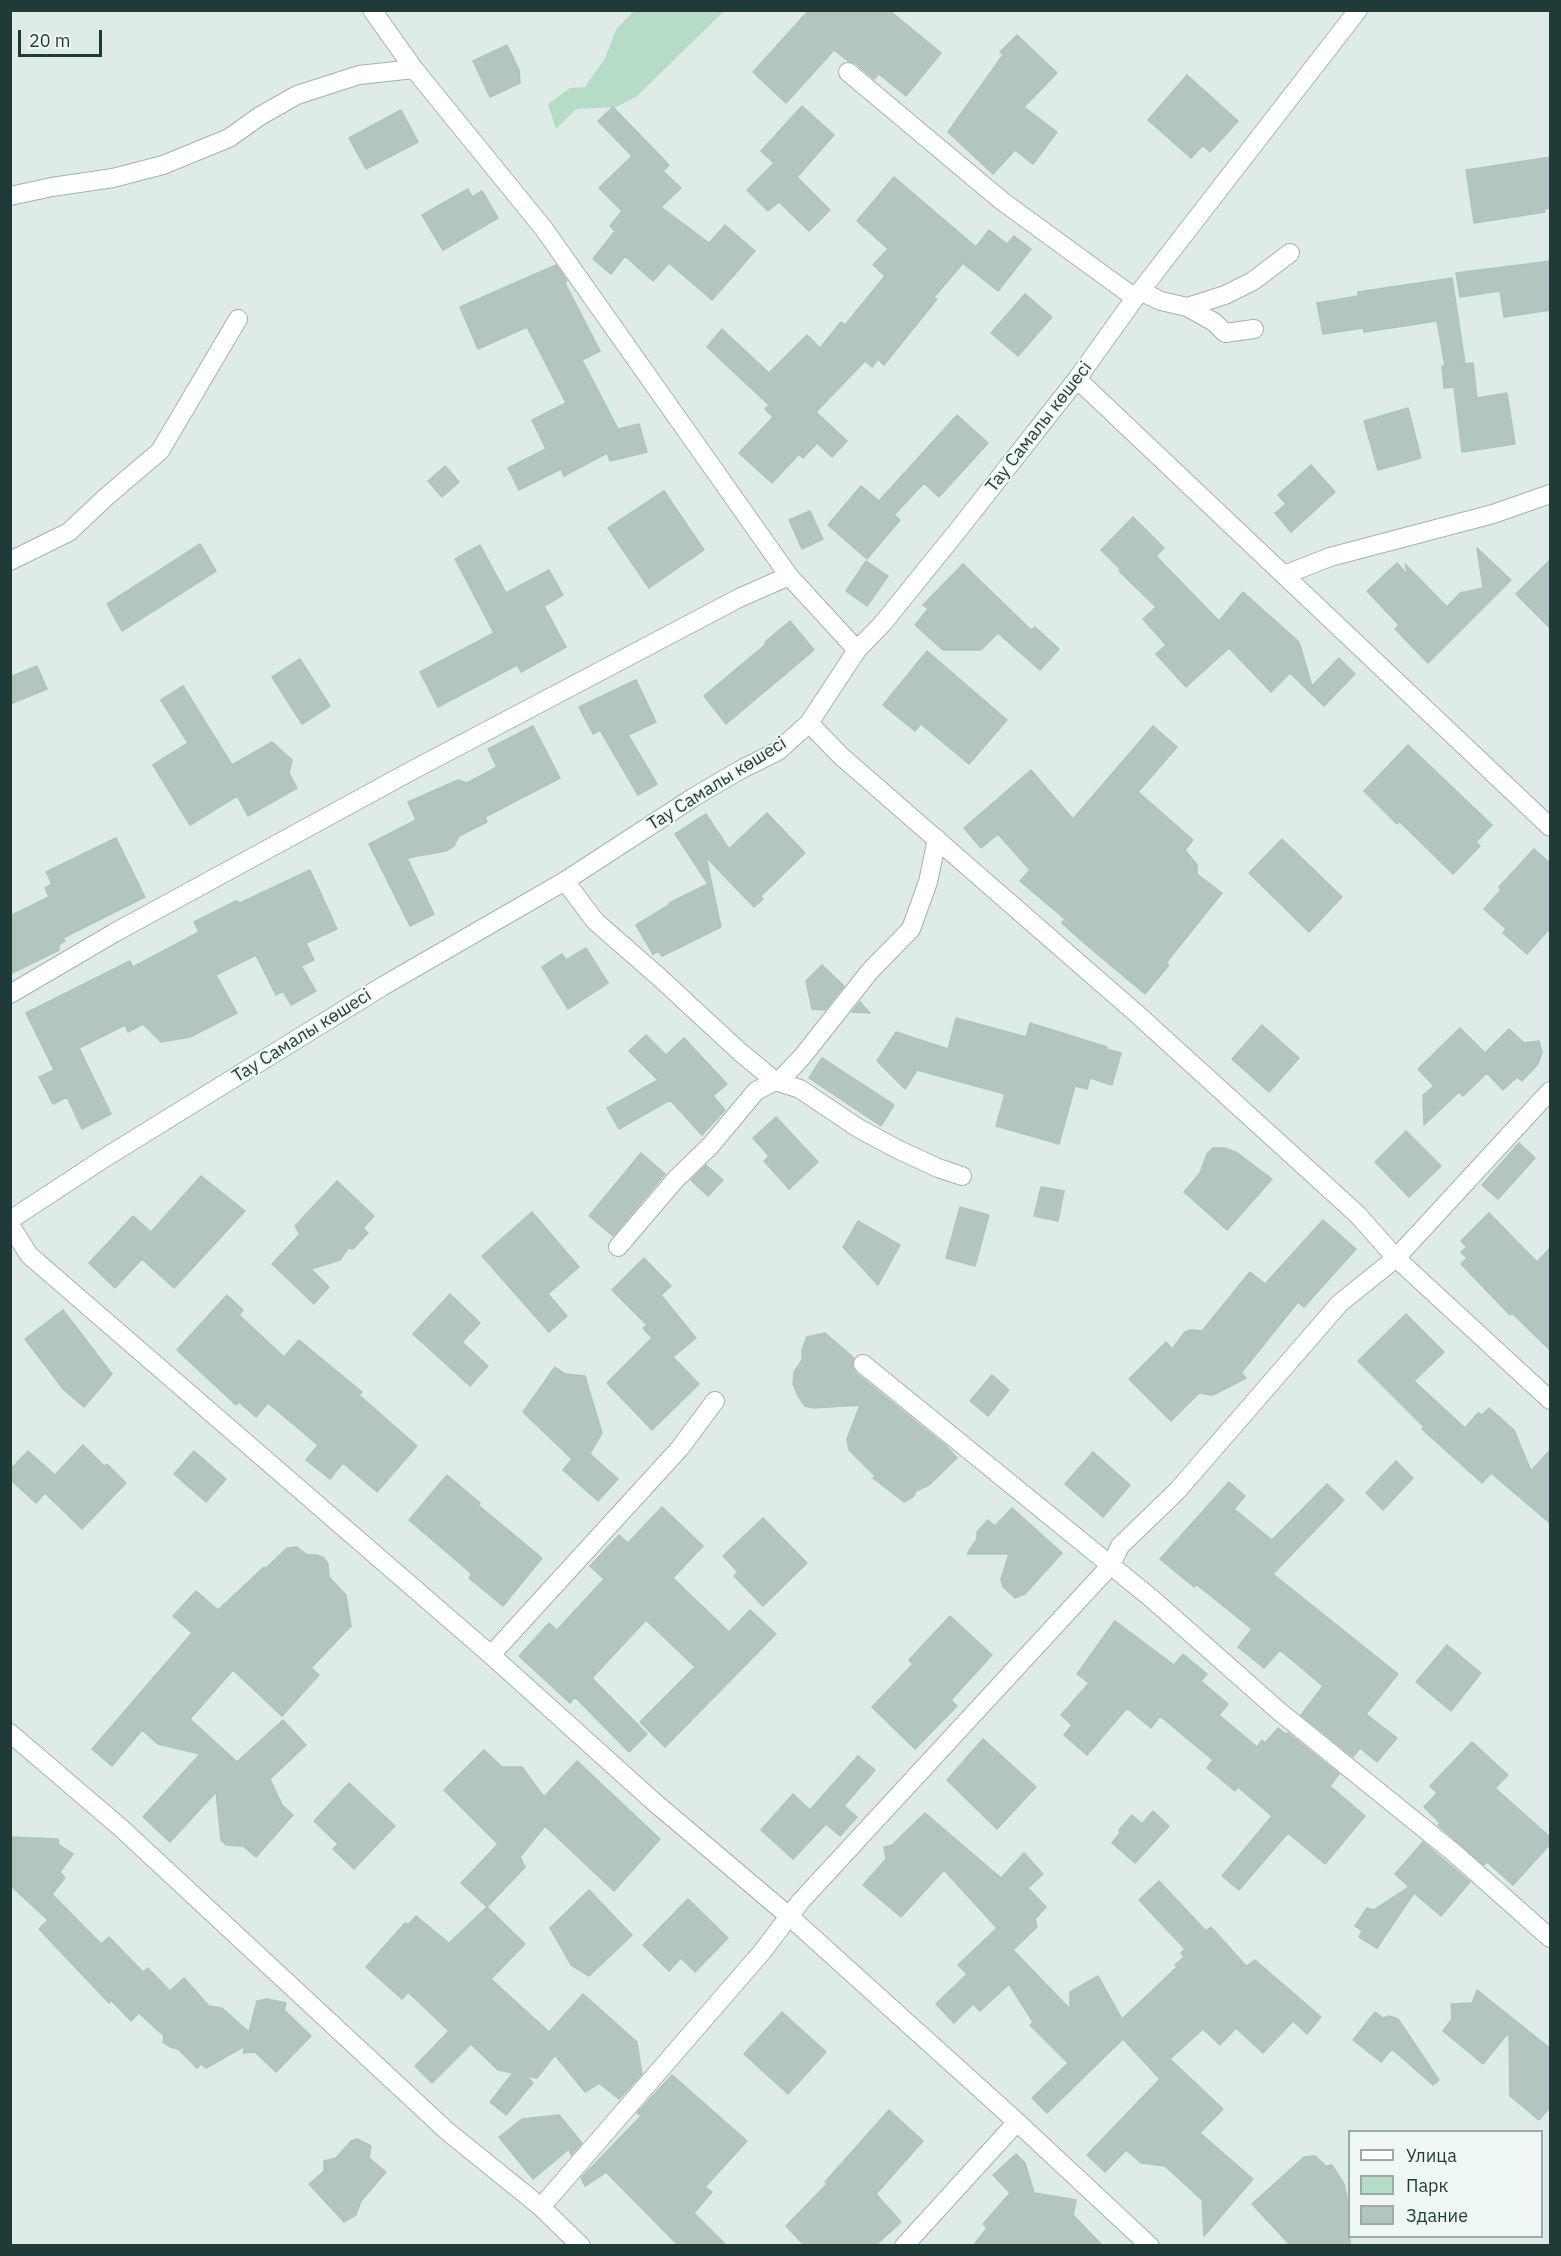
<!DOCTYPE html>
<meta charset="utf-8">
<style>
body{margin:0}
#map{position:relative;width:1561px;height:2256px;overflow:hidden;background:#deebe7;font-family:"IBM Plex Sans",sans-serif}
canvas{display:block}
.frame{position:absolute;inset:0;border:12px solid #1f3b37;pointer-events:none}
.legend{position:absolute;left:1348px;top:2130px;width:195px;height:108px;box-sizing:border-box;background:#eef7f4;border:2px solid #9baca8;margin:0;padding:8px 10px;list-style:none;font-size:18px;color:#1f3b37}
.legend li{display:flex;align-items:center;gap:12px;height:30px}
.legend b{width:30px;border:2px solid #9baca8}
.scale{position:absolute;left:18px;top:30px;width:84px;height:27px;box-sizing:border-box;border:3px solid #1f3b37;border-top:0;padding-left:8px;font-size:18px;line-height:21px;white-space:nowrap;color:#1f3b37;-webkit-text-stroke:4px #eef7f4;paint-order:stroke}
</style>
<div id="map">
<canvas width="1561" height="2256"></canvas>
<div class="frame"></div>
<ul class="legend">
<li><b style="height:8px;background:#fff"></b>Улица</li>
<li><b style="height:16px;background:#b5ddc6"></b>Парк</li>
<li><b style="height:16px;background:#b3c5c0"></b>Здание</li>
</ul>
<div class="scale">20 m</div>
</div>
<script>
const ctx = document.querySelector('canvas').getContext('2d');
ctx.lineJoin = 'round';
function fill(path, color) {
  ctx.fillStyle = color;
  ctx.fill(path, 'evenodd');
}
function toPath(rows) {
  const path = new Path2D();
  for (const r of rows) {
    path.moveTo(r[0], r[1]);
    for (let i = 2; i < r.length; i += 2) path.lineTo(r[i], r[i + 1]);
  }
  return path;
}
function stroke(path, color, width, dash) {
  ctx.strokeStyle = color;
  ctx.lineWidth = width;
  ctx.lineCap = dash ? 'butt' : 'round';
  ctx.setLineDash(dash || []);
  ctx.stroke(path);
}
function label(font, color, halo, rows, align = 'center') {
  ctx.font = font + ' "IBM Plex Sans",sans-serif';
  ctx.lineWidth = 4.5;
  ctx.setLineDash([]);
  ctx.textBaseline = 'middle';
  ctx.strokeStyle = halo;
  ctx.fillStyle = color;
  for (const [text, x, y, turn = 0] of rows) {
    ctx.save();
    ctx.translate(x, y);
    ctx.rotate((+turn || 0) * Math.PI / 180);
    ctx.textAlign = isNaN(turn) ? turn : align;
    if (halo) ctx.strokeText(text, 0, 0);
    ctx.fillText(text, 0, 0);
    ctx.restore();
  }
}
fill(toPath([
 [634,11,724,11,636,97,616,107,576,109,556,129,548,104,570,88,585,87,604,60,617,28]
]), '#b5ddc6');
const building = toPath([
 [809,10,889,10,941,53,906,96,879,74,874,79,855,63,848,61,834,50,786,103,753,72,809,10],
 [1017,35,1057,73,1024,107,1057,132,1033,164,1015,150,993,174,948,132,1003,55,1000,52,1017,35],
 [507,45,519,70,520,83,490,97,473,61,507,45],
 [1187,75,1238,121,1210,152,1203,145,1191,158,1148,120,1187,75],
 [802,106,834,135,797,177,830,210,809,231,779,202,768,211,747,190,774,163,761,151,802,106],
 [613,107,669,165,663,171,681,188,661,207,709,243,725,225,755,251,712,300,669,263,653,281,625,256,611,274,593,259,615,231,610,226,622,211,599,188,632,156,598,121,613,107],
 [401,110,418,142,366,169,349,138,401,110],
 [1551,157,1551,208,1544,209,1545,212,1474,223,1466,170,1551,157],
 [894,177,976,247,989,230,1007,244,1014,236,1031,249,998,291,964,264,970,255,934,297,937,299,884,365,878,359,872,367,865,361,816,412,847,441,832,457,817,443,803,458,799,454,772,483,739,453,773,417,765,409,769,405,707,347,722,329,769,373,807,335,820,348,841,322,845,325,885,276,873,265,888,249,857,221,894,177],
 [468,189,472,197,482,191,498,218,443,250,422,215,468,189],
 [1551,261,1551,310,1504,317,1500,291,1460,297,1456,273,1551,261],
 [556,265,567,281,565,283,600,351,582,360,618,429,639,424,647,452,610,461,607,453,564,476,561,469,519,490,508,468,546,449,532,420,566,403,527,327,478,349,460,307,556,265],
 [1452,278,1465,363,1445,366,1437,321,1364,332,1363,328,1323,334,1317,303,1358,296,1358,292,1452,278],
 [1025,294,1052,317,1018,356,991,333,1025,294],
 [1473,363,1477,398,1507,393,1515,444,1462,452,1454,387,1444,388,1442,366,1473,363],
 [1408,408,1421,458,1378,470,1364,421,1408,408],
 [957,415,988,443,939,497,924,483,894,515,900,520,867,559,828,525,861,486,879,501,957,415],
 [1311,465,1335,492,1291,532,1275,513,1286,504,1278,495,1311,465],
 [445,466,459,482,442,497,428,481,445,466],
 [664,491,704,550,649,588,608,528,664,491],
 [810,511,823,539,802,549,789,520,810,511],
 [1133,517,1164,548,1156,556,1219,621,1243,592,1299,642,1312,686,1339,658,1355,674,1324,706,1290,673,1271,692,1229,648,1186,687,1156,654,1166,645,1143,619,1156,607,1119,571,1121,570,1101,550,1133,517],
 [200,544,216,571,122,631,107,604,200,544],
 [480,545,506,593,549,570,563,595,544,606,566,647,521,672,517,665,438,707,420,672,494,633,455,559,480,545],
 [1477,548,1511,580,1428,663,1395,629,1399,625,1367,591,1397,563,1408,575,1405,564,1447,607,1460,593,1483,588,1477,548],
 [1551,559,1551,629,1516,594,1551,559],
 [866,561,888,576,867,606,846,591,866,561],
 [963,564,1031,630,1035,627,1059,649,1040,670,998,633,981,650,943,650,915,625,928,609,923,605,963,564],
 [790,621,814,650,726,724,704,696,766,644,765,642,790,621],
 [927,651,1007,720,969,764,921,724,915,731,883,705,927,651],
 [300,659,330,706,302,724,272,677,300,659],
 [37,666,47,689,10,704,10,677,37,666],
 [636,680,656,722,628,735,657,784,638,795,600,730,593,734,579,707,636,680],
 [183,686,232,765,272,742,292,760,289,773,297,788,248,816,237,796,190,825,153,765,188,743,161,700,183,686],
 [533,726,560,778,485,817,487,822,459,836,454,846,446,851,407,858,434,914,410,926,369,844,416,820,408,802,458,780,467,783,497,767,488,749,533,726],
 [1153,726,1177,747,1138,792,1193,840,1185,850,1197,865,1197,874,1222,893,1166,963,1169,965,1145,994,1083,942,1062,923,1065,919,1020,881,1030,870,998,834,981,848,964,828,1031,770,1073,819,1153,726],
 [1408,745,1492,825,1476,842,1480,846,1453,874,1399,821,1397,824,1364,791,1408,745],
 [767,813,805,853,761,896,763,899,754,907,706,857,721,927,662,956,659,951,653,954,636,925,669,905,669,903,708,884,675,834,706,814,729,849,767,813],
 [116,838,145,897,63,938,65,941,59,945,59,950,10,974,10,916,49,897,45,888,52,884,46,872,116,838],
 [1282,839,1342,897,1309,932,1249,873,1282,839],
 [1534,849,1551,864,1551,927,1527,954,1503,933,1506,929,1484,909,1501,890,1499,887,1534,849],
 [310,870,337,929,306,943,314,960,301,966,316,991,291,1005,283,991,276,995,256,955,216,975,237,1013,190,1037,161,1042,143,1024,128,1032,125,1025,79,1048,111,1114,82,1129,67,1097,53,1104,39,1077,54,1070,26,1013,130,961,133,967,199,932,194,922,236,901,240,903,310,870],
 [586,948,608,983,568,1009,542,967,562,954,566,960,586,948],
 [822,965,844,986,825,1010,812,1009,806,981,822,965],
 [860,1002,870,1013,852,1012,860,1002],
 [956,1018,1026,1037,1030,1023,1107,1047,1106,1049,1121,1053,1112,1085,1090,1078,1087,1089,1075,1086,1059,1144,996,1126,1005,1094,917,1070,905,1089,877,1061,896,1032,948,1049,956,1018],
 [1262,1025,1299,1058,1269,1092,1232,1059,1262,1025],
 [1460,1028,1485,1053,1509,1029,1524,1043,1539,1041,1542,1053,1538,1064,1522,1081,1517,1077,1503,1090,1487,1073,1463,1096,1459,1092,1424,1125,1423,1095,1434,1086,1418,1069,1460,1028],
 [646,1035,666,1055,684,1038,727,1084,713,1096,725,1110,702,1135,670,1100,619,1129,607,1108,658,1080,629,1051,646,1035],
 [822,1058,894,1105,881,1126,809,1078,822,1058],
 [776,1117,818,1162,789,1189,764,1161,769,1156,753,1138,776,1117],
 [1406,1131,1441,1166,1409,1197,1375,1162,1406,1131],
 [1519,1143,1535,1158,1498,1199,1482,1185,1519,1143],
 [1213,1148,1224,1148,1236,1152,1272,1179,1227,1230,1184,1192,1200,1173,1207,1154,1213,1148],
 [641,1153,665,1174,613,1236,589,1216,641,1153],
 [706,1165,723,1180,708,1196,691,1180,706,1165],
 [201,1176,245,1211,174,1288,142,1259,115,1288,89,1263,133,1216,151,1232,201,1176],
 [337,1181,374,1216,363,1228,368,1233,353,1249,348,1248,340,1260,311,1269,329,1287,314,1304,272,1264,300,1234,295,1226,337,1181],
 [1041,1187,1064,1191,1058,1221,1034,1216,1041,1187],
 [960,1207,989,1215,975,1266,946,1258,960,1207],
 [532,1212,579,1267,548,1294,567,1316,549,1332,482,1256,532,1212],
 [1489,1213,1537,1262,1551,1247,1551,1351,1512,1313,1510,1315,1461,1264,1467,1258,1461,1252,1467,1247,1461,1241,1489,1213],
 [1323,1220,1356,1249,1304,1307,1298,1302,1241,1373,1246,1378,1213,1395,1199,1393,1171,1421,1129,1379,1166,1342,1172,1349,1185,1332,1190,1330,1202,1331,1250,1272,1265,1284,1323,1220],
 [858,1221,900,1245,878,1285,843,1247,858,1221],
 [644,1258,671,1286,661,1295,696,1338,673,1357,699,1384,652,1430,607,1383,652,1338,643,1328,647,1325,612,1290,644,1258],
 [450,1294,480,1323,462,1342,488,1366,470,1386,413,1334,450,1294],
 [227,1295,243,1310,239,1315,284,1357,299,1340,362,1392,359,1395,417,1446,377,1492,343,1463,330,1479,306,1460,318,1445,268,1403,256,1417,239,1402,236,1405,177,1350,227,1295],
 [63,1310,112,1374,84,1407,64,1390,25,1339,63,1310],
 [1406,1314,1444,1352,1414,1381,1465,1428,1478,1413,1482,1415,1489,1408,1514,1430,1531,1471,1551,1449,1551,1524,1491,1473,1482,1483,1422,1429,1424,1427,1358,1361,1406,1314],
 [825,1333,854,1358,852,1367,856,1373,946,1446,957,1458,929,1485,916,1491,913,1497,904,1502,873,1478,875,1476,849,1450,847,1439,860,1405,813,1408,805,1406,798,1396,793,1384,794,1372,802,1360,802,1349,807,1337,825,1333],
 [555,1367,565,1374,585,1376,602,1433,590,1454,618,1479,598,1501,563,1470,572,1459,523,1412,555,1367],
 [992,1375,1009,1390,988,1416,970,1401,992,1375],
 [83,1445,104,1466,107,1464,126,1483,82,1529,45,1493,36,1503,10,1479,10,1470,28,1451,55,1475,83,1445],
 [194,1451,226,1479,206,1502,174,1474,194,1451],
 [1093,1452,1130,1485,1103,1517,1065,1484,1093,1452],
 [1396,1461,1413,1478,1383,1510,1366,1493,1396,1461],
 [447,1475,480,1503,478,1505,542,1558,503,1606,469,1578,472,1574,409,1520,447,1475],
 [1229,1482,1245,1496,1234,1509,1272,1540,1327,1484,1344,1500,1273,1574,1398,1674,1366,1714,1397,1738,1377,1762,1360,1748,1353,1757,1301,1715,1323,1686,1280,1650,1264,1668,1238,1647,1252,1629,1196,1584,1194,1587,1160,1559,1229,1482],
 [662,1507,703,1546,673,1578,729,1632,750,1610,776,1634,665,1747,640,1722,695,1667,646,1620,592,1678,647,1734,629,1752,575,1697,570,1703,519,1656,549,1623,557,1630,604,1579,590,1566,619,1535,628,1543,662,1507],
 [1012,1508,1062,1553,1025,1594,1015,1598,1003,1587,1001,1579,1009,1554,967,1554,977,1539,977,1532,988,1520,995,1526,1012,1508],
 [763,1518,807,1563,763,1606,734,1576,738,1572,723,1556,763,1518],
 [297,1547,307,1555,317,1555,324,1558,328,1564,329,1577,346,1595,351,1626,311,1668,319,1675,282,1716,233,1670,190,1719,237,1762,283,1720,306,1745,270,1779,282,1805,293,1815,256,1857,243,1846,226,1845,221,1840,216,1792,170,1842,143,1817,200,1754,158,1744,142,1730,112,1766,92,1749,192,1633,173,1616,196,1591,218,1610,264,1567,265,1569,287,1548,297,1547],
 [950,1616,992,1655,951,1700,957,1706,915,1749,872,1707,913,1664,909,1660,950,1616],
 [1115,1621,1174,1665,1183,1654,1207,1674,1201,1681,1228,1704,1219,1715,1257,1747,1262,1740,1265,1743,1278,1728,1286,1734,1288,1733,1339,1774,1330,1786,1365,1816,1325,1864,1288,1833,1239,1890,1222,1876,1272,1816,1238,1787,1235,1791,1207,1768,1213,1760,1160,1716,1151,1728,1127,1708,1087,1755,1064,1735,1072,1725,1061,1715,1089,1683,1077,1674,1115,1621],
 [1447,1645,1481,1673,1451,1711,1416,1682,1447,1645],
 [983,1739,1036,1787,997,1829,947,1780,983,1739],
 [1472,1742,1508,1775,1495,1788,1551,1838,1551,1843,1513,1885,1487,1862,1484,1865,1438,1825,1440,1823,1424,1807,1437,1793,1430,1786,1472,1742],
 [484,1750,502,1767,522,1767,544,1797,577,1761,660,1839,614,1891,545,1826,520,1857,525,1867,487,1907,525,1944,491,1979,549,2032,583,1994,637,2042,642,2074,619,2099,599,2083,585,2092,555,2055,537,2078,527,2076,533,2083,506,2115,490,2102,513,2073,498,2070,471,2044,432,2083,415,2066,449,2031,408,1992,402,1999,366,1967,405,1923,409,1924,416,1916,449,1943,487,1907,461,1883,498,1844,444,1790,484,1750],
 [858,1756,875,1770,844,1806,857,1817,840,1836,826,1824,793,1859,761,1830,793,1794,810,1810,858,1756],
 [349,1783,395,1826,354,1869,333,1849,338,1844,314,1821,349,1783],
 [1153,1811,1169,1826,1135,1863,1112,1843,1120,1833,1119,1830,1132,1815,1142,1824,1153,1811],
 [925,1813,1001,1878,1024,1853,1043,1874,1028,1888,1046,1907,1035,1919,1037,1927,1013,1950,1070,2009,1070,1992,1098,1976,1122,2019,1177,1967,1175,1965,1184,1957,1181,1953,1185,1949,1139,1900,1159,1881,1206,1931,1211,1927,1246,1966,1255,1960,1321,2017,1307,2034,1293,2021,1263,2053,1236,2028,1220,2045,1203,2029,1170,2059,1223,2109,1200,2133,1253,2179,1204,2236,1202,2200,1165,2166,1141,2163,1126,2150,1105,2172,1087,2155,1160,2079,1123,2039,1047,2113,1032,2098,1068,2063,1030,2025,1033,2022,1009,1984,980,2011,973,2004,954,2023,936,2004,967,1974,958,1965,997,1928,944,1870,901,1917,863,1885,886,1859,884,1847,892,1845,925,1813],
 [10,1837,58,1839,59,1845,73,1854,60,1872,65,1878,52,1894,101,1944,109,1937,143,1972,148,1968,170,1991,184,1978,209,2006,222,2008,249,2032,257,2001,267,1999,286,2003,284,2010,311,2036,276,2072,255,2052,243,2053,245,2046,206,2068,201,2064,197,2068,178,2049,170,2047,163,2042,164,2036,139,2013,131,2021,111,2000,109,2003,39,1929,48,1920,10,1885,10,1837],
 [1423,1842,1470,1882,1441,1916,1414,1893,1377,1948,1359,1937,1362,1931,1355,1926,1367,1908,1374,1910,1409,1887,1395,1874,1423,1842],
 [589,1890,632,1935,589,1976,571,1965,550,1928,589,1890],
 [688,1899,728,1938,695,1972,681,1958,669,1971,643,1945,688,1899],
 [1477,1990,1551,2049,1551,2106,1539,2120,1510,2096,1509,2032,1483,2064,1443,2031,1452,2019,1451,2004,1472,2003,1477,1990],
 [782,2012,826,2052,788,2094,744,2054,782,2012],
 [1375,2012,1383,2018,1389,2016,1398,2019,1439,2080,1433,2085,1392,2049,1381,2062,1353,2040,1375,2012],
 [672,2075,747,2141,705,2187,712,2192,694,2213,727,2246,679,2246,599,2165,605,2173,585,2186,581,2178,641,2116,637,2113,672,2075],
 [889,2110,923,2141,876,2194,901,2222,875,2246,805,2246,786,2226,827,2184,825,2182,889,2110],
 [559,2115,582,2143,571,2155,569,2149,533,2179,499,2137,522,2119,559,2115],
 [357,2139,371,2146,369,2158,386,2172,361,2201,356,2215,344,2222,309,2184,324,2171,324,2161,336,2158,351,2141,357,2139],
 [1016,2154,1025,2163,1034,2193,1076,2200,1073,2215,1103,2246,973,2246,987,2228,983,2224,1010,2193,993,2175,1016,2154],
 [1315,2156,1326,2166,1332,2165,1344,2184,1350,2212,1350,2246,1291,2246,1252,2204,1304,2157,1315,2156]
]);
fill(building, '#b3c5c0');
stroke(building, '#b0c4bf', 1.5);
const street = toPath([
 [372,10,414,69,544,229,789,576,857,650],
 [848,72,1002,201,1135,298],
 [10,196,52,187,113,178,163,165,229,138,260,116,297,95,359,75,414,69],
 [1140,291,1161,301,1187,307,1214,322,1225,333,1254,329],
 [1187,307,1225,295,1253,281,1290,253],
 [1077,379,1550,827],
 [10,561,69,532,106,497,160,451,238,319],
 [1284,575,1330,557,1493,514,1550,494],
 [809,723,841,756,1137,1014,1358,1215,1396,1258,1550,1400],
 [565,881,595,921,659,977,740,1052,775,1081,784,1076,802,1057,870,971,911,929,928,882,937,839],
 [10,994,114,933,411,771,739,598,789,576],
 [10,1225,29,1255,491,1655,653,1801,790,1917,1017,2122,1150,2246],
 [618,1247,676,1179,711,1145,756,1091,775,1081,800,1089,858,1128,897,1149,938,1168,962,1176],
 [863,1364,1151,1598,1280,1712,1453,1852,1550,1938],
 [491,1655,680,1448,715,1401],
 [10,1733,121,1828,447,2131,541,2207,581,2246],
 [541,2207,762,1952,800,1902,1111,1565,1120,1546,1177,1491,1340,1303,1396,1258,1550,1091],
 [904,2246,1017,2122]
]);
const secondary = toPath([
 [10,1220,106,1157,383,986,565,881,694,797,740,770,778,751,809,723,857,650,883,623,959,529,1077,379,1135,298,1358,10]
]);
stroke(street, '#a1b3af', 20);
stroke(secondary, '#9db7b1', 20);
stroke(street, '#fff', 18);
stroke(secondary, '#fff', 18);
label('18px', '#1f3b37', '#eef7f4', [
 ["Тау Самалы көшесі",1039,427,-52],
 ["Тау Самалы көшесі",717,784,-32],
 ["Тау Самалы көшесі",302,1036,-32]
]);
</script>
